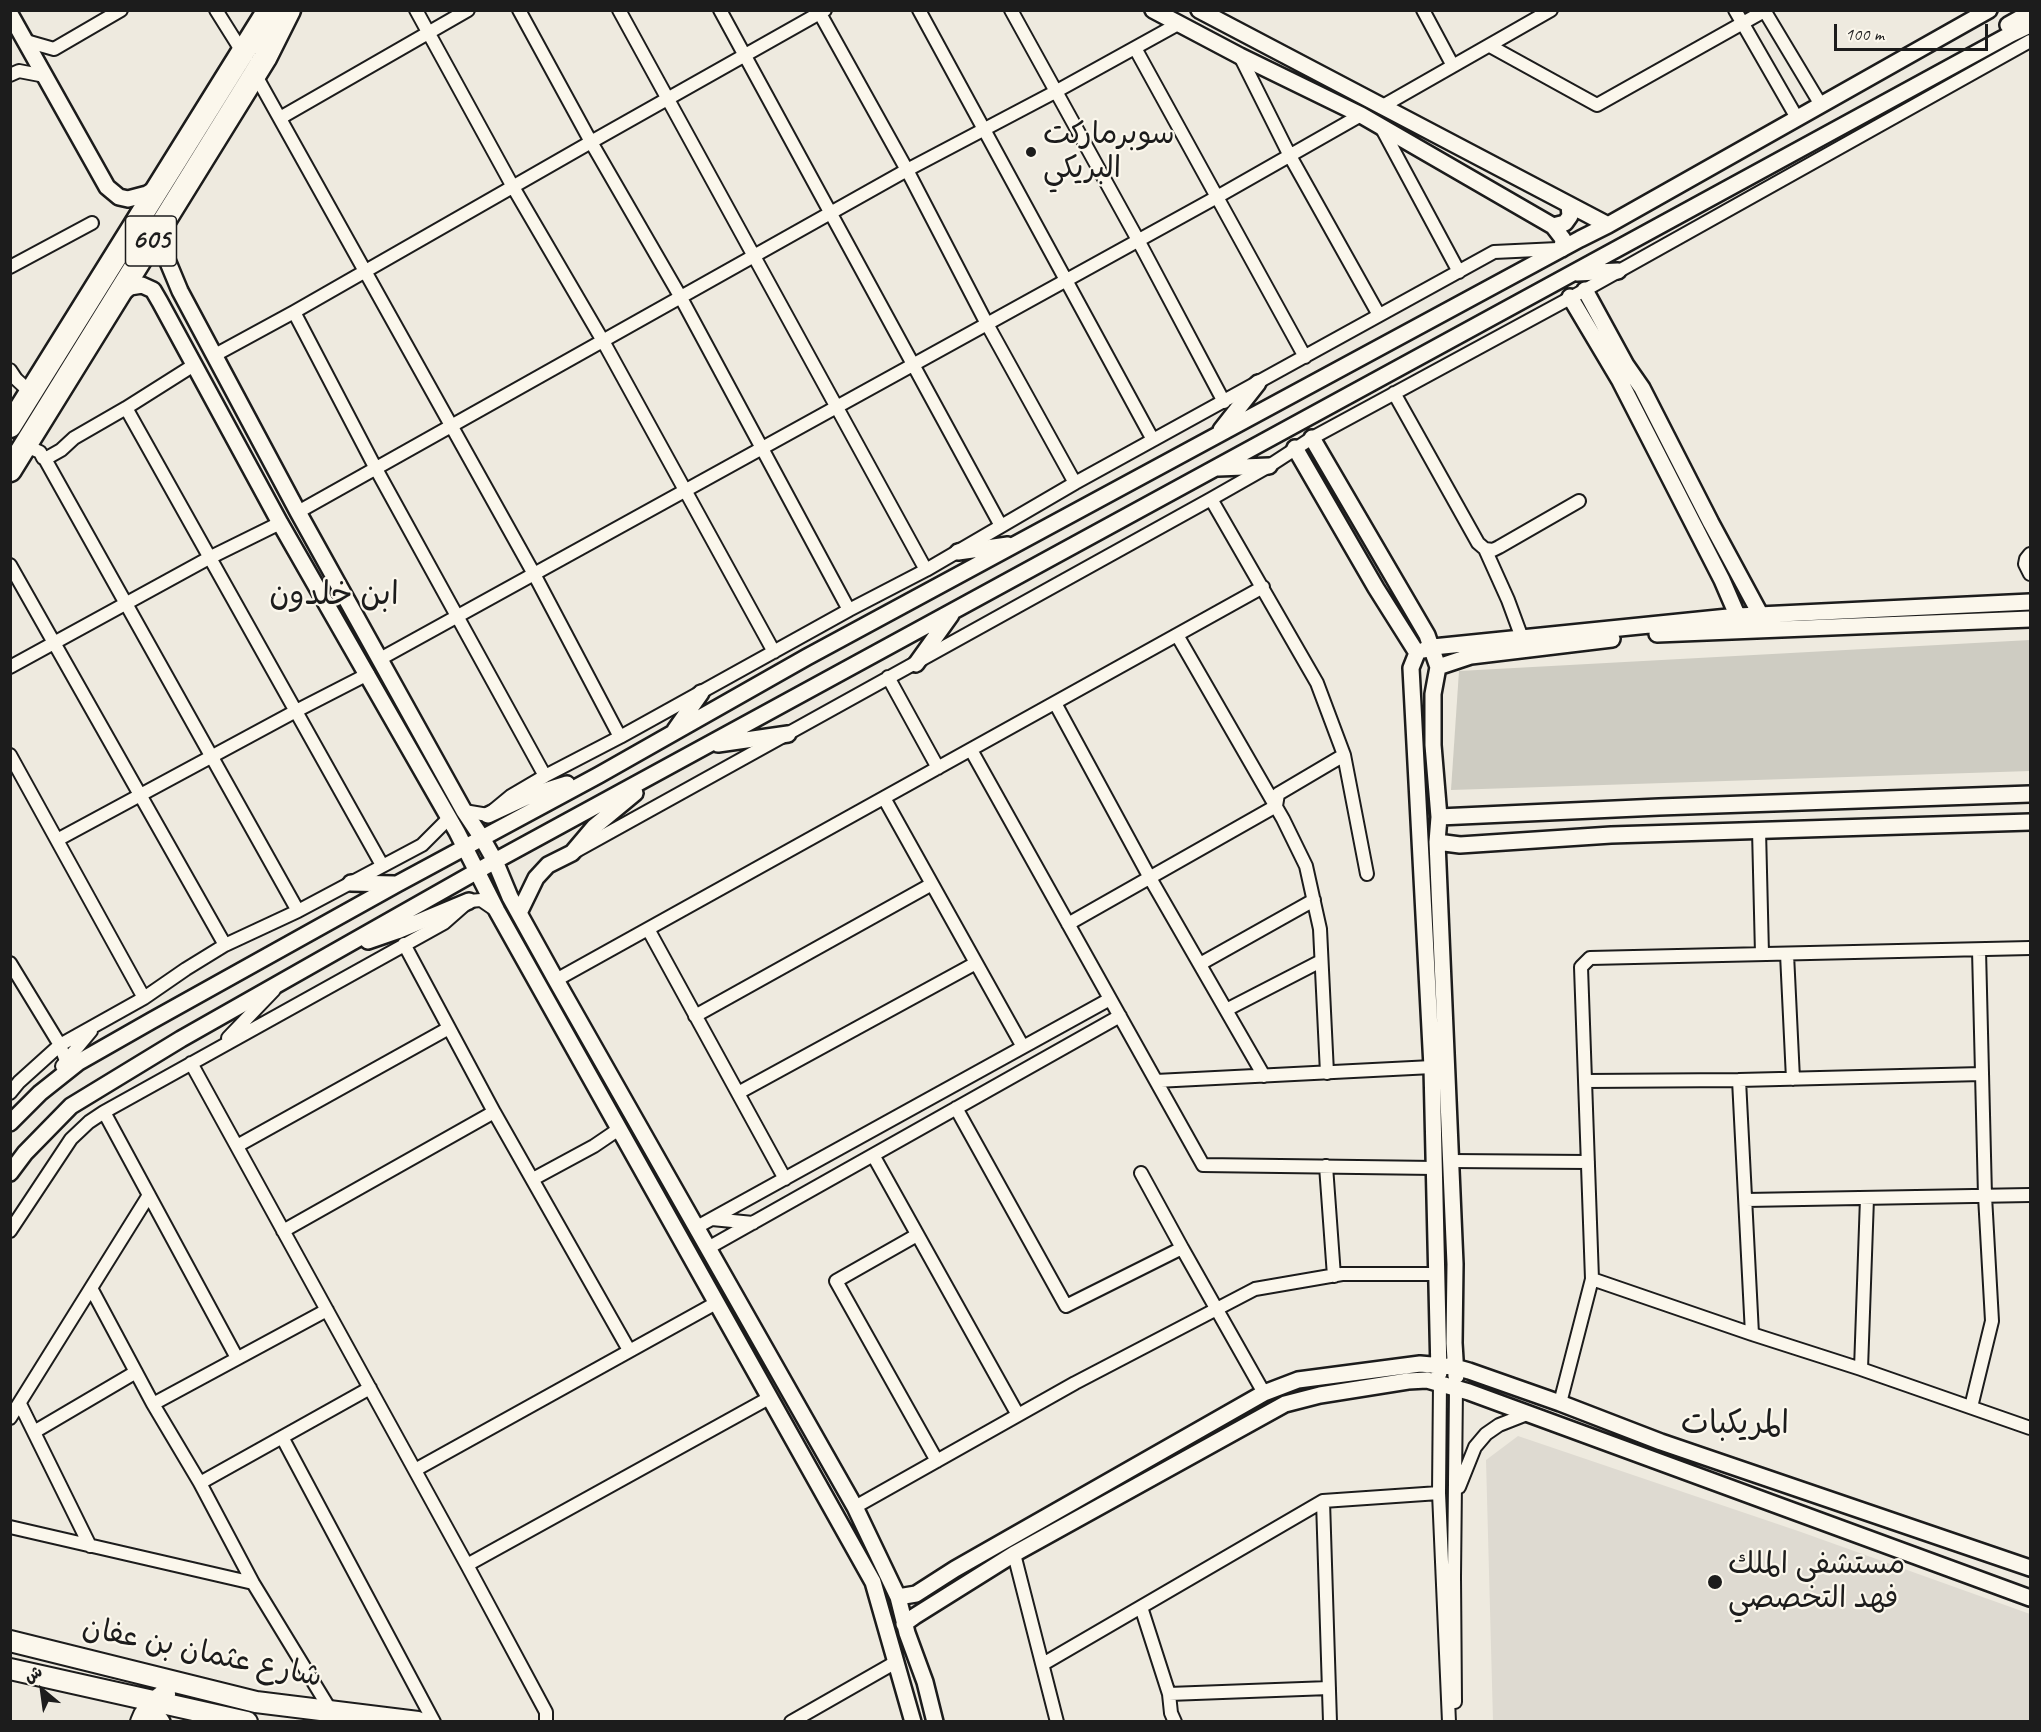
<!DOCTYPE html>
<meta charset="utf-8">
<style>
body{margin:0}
#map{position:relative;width:2041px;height:1732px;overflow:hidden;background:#eeeadf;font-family:Caveat,"Playpen Sans Arabic",sans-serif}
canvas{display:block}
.frame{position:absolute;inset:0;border:12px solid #1c1c1c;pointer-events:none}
.north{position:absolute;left:12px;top:1660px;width:60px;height:60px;-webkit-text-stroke:4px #fbf7ec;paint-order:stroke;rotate:331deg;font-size:16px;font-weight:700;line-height:24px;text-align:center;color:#1c1c1c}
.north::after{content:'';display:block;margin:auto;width:21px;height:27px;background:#1c1c1c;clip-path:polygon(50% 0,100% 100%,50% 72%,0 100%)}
.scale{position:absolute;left:1834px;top:24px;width:154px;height:27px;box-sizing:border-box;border:3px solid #1c1c1c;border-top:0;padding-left:8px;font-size:18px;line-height:21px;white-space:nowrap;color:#1c1c1c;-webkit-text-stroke:4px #fbf7ec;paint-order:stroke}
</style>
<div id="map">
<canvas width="2041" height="1732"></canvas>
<div class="frame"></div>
<div class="north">ش</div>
<div class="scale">100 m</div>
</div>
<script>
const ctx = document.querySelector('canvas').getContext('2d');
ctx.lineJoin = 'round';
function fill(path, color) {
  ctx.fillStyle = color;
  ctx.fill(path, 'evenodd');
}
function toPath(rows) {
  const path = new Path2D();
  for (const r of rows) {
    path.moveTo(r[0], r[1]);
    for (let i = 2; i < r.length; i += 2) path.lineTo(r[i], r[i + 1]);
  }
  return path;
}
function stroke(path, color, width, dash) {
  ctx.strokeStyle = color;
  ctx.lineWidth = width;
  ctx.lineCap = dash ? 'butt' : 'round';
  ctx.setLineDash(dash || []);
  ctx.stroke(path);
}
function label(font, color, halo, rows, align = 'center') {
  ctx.font = font + ' Caveat,"Playpen Sans Arabic",sans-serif';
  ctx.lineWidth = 4.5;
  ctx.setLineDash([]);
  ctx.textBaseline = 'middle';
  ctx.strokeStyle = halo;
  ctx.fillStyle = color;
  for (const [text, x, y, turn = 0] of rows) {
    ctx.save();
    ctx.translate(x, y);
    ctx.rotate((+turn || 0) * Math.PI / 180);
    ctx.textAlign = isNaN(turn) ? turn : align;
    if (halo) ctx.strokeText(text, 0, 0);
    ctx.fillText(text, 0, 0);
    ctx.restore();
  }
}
fill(toPath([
 [1518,1436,1801,1532,2030,1614,2030,1721,1493,1721,1486,1460]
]), '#dedad1');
fill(toPath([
 [2030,640,2030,771,1451,790,1459,671]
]), '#ceccc2');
const minor = toPath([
 [216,10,243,53],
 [416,10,513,187,603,341,774,652],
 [519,10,591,142,680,296,849,610],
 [619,10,926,570],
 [720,10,1001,526],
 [818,10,907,170,987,324,1075,483],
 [919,10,1153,440],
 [1011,10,1138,240,1224,402],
 [1423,10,1453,66],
 [1735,10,1797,118],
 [1764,10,1821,105],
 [26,41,54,49,121,10],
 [1490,46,1597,105,1766,10],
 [1135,48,1305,357],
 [1240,56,1290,156,1379,315],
 [255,74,534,574,620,737],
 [10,75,19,71,45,76],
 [1381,107,1551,10],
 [280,118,468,10],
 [1380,125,1459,272],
 [10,267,92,223],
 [294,312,375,467,545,776],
 [215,355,294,312,591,142,825,10],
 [10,370,16,379,31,393],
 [1394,393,1478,543,1485,549,1493,550,1499,547,1579,501],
 [126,408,382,865],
 [26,446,40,452,43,458,45,459,298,911],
 [45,459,61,450,74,438,126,408,194,365],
 [1211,499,1317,683,1344,755,1367,874],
 [298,512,907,170,1055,92,1178,24],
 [1485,549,1508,600,1522,638],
 [2030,554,2026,559,2025,564,2030,574],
 [10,565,225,945],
 [1177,635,1283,819,1306,866,1320,929,1327,1073],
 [380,659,1217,197,1361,115],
 [10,667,209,558,280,523],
 [888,677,938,768],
 [1055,703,1150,878,1264,1076],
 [971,750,1156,1081,1432,1067],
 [10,755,144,998],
 [884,798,1023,1047],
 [464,811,488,815,511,796,545,776,620,737,849,610,926,570,1075,483,1494,252,1558,249],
 [1759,830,1762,954],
 [57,840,296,711,368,674],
 [576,851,1211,499,1269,466,1312,438,1585,290,2030,41],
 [1068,924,1276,806,1278,794,1344,755],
 [648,929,785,1179],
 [404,944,494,1112,629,1350],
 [1787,954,1793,1079],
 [10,963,60,1045,66,1061],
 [1200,964,1314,900],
 [556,980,1263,587],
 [1226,1010,1321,961],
 [695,1016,932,884],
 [228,1038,274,990],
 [191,1063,467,1565,546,1712,546,1722],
 [62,1066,91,1031],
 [1739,1080,1752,1334],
 [1156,1081,1203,1165,1435,1168],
 [1585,1081,1739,1080,1982,1074],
 [10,1093,19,1082,60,1045,144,998,186,969,225,945,298,911,422,845,449,818],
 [738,1093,976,963],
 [956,1108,1066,1306,1182,1248,1264,1393],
 [104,1112,237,1358],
 [237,1146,449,1028],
 [873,1155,1018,1415],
 [1451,1161,1588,1162],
 [1326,1166,1334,1276],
 [1141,1173,1182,1248],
 [533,1179,594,1146,619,1129],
 [1746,1200,2030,1195],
 [712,1219,753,1223],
 [697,1227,1110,999],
 [10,1231,71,1139,89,1122,104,1112,444,923,469,901,481,900,497,911],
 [283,1231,494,1112],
 [917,1235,836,1281,937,1461],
 [708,1248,1120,1016],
 [1592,1279,1752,1334,1861,1369,2030,1428],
 [91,1288,153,1404,200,1483,253,1583,331,1711],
 [1861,1369,1867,1198],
 [1440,1383,1439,1493,1449,1722],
 [1560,1403,1592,1279,1581,967,1590,958,2030,948],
 [20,1404,90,1546],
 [153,1404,327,1310],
 [1971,1407,1992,1321,1985,1196,1979,950],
 [10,1418,149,1195],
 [34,1432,136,1372],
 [282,1437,434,1722],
 [415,1470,716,1303],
 [200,1483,370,1388],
 [1459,1487,1475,1447,1486,1434,1499,1425,1527,1414],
 [1323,1501,1330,1722],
 [855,1507,1075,1383,1255,1289,1342,1274,1438,1274],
 [10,1527,253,1583],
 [1014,1554,1057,1722],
 [467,1565,769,1398],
 [1141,1607,1169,1694,1171,1713,1175,1722],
 [1043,1664,1323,1501,1439,1493],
 [1169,1694,1329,1688],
 [1455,1702,1454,1577,1456,1388],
 [791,1722,896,1662]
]);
const tertiary = toPath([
 [1153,10,1240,56,1361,115,1553,226,1563,239,1562,249],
 [1199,10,1608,225],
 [10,14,107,187,119,197,128,199,147,194,157,188],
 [2008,25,2024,16,2025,10],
 [1553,226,1565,223,1570,216,1569,205],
 [159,229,160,243,180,291,298,512,464,811,482,838,495,861,510,897,556,980,855,1507,898,1597,907,1633,925,1682,935,1722],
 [1577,273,1618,271],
 [1585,290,1626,365,1642,388,1711,523,1765,623],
 [121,294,130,287,142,285,153,290,160,302,280,523,457,832,497,911,873,1582,913,1722],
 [1570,297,1620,381,1722,580,1741,624],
 [1221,430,1258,383],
 [1312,438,1427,635,1438,667,1433,694,1433,745,1439,817,1437,842,1455,1264,1454,1343,1456,1376],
 [1295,448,1376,588,1417,653,1411,668,1432,1067,1439,1373],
 [1218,468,1269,466],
 [958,552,1008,545],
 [1657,634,2030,619],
 [1424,650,1433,647,1738,616,2030,602],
 [916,664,951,615],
 [1438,667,1471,656,1612,639],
 [675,730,701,693],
 [718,744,788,734],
 [488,815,529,796,567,784],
 [1439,817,1659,807,2030,794],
 [1437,842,1460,845,1611,835,2030,822],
 [351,883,394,884],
 [519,913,536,878,548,865,572,853,594,827,635,793],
 [368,941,397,931,469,901],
 [10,1123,40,1093,79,1062,151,1021,397,884,599,775,807,657,1580,239,1608,225,1989,10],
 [10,1173,25,1153,71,1106,181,1039,495,861,2011,34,2030,25],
 [898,1597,916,1594,955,1569,1264,1393,1298,1380,1420,1364,1455,1367,1469,1371,1560,1403,1661,1442,2030,1568],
 [904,1624,915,1616,1014,1554,1285,1404,1320,1395,1408,1381,1427,1380,1469,1392,2030,1598],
 [149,1722,154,1719,160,1719,162,1722]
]);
const primary = toPath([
 [10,1641,256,1702,418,1722],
 [10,1669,247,1722],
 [141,1722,144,1715,156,1701,165,1694]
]);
const motorway = toPath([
 [10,426,269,10],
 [10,470,265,58,289,10]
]);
stroke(minor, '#1c1c1c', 16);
stroke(tertiary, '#1c1c1c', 20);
stroke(primary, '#1c1c1c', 24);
stroke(motorway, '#1c1c1c', 27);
stroke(minor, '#fbf7ec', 12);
stroke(tertiary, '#fbf7ec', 15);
stroke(primary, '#fbf7ec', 20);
stroke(motorway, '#fbf7ec', 22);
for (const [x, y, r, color] of [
 [1031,152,6,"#1c1c1c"],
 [1715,1582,8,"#1c1c1c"]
]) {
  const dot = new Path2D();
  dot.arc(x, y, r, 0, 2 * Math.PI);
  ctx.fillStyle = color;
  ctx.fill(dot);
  stroke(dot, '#fbf7ec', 2);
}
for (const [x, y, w] of [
 [151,241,51]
]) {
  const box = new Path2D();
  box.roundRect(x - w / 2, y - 25, w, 50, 4.5);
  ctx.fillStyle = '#fbf7ec';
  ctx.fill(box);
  stroke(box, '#1c1c1c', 1.5);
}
label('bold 28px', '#1c1c1c', null, [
 ["605",151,241]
]);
label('30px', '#1c1c1c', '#fbf7ec', [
 ["سوبرماركت",1043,135],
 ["البريكي",1043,169],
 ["مستشفى الملك",1728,1565],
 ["فهد التخصصي",1728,1599]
], 'left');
label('30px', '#1c1c1c', '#fbf7ec', [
 ["شارع عثمان بن عفان",202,1653,12]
]);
label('32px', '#1c1c1c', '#fbf7ec', [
 ["ابن خلدون",334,596],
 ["المريكبات",1735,1425]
]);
</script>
